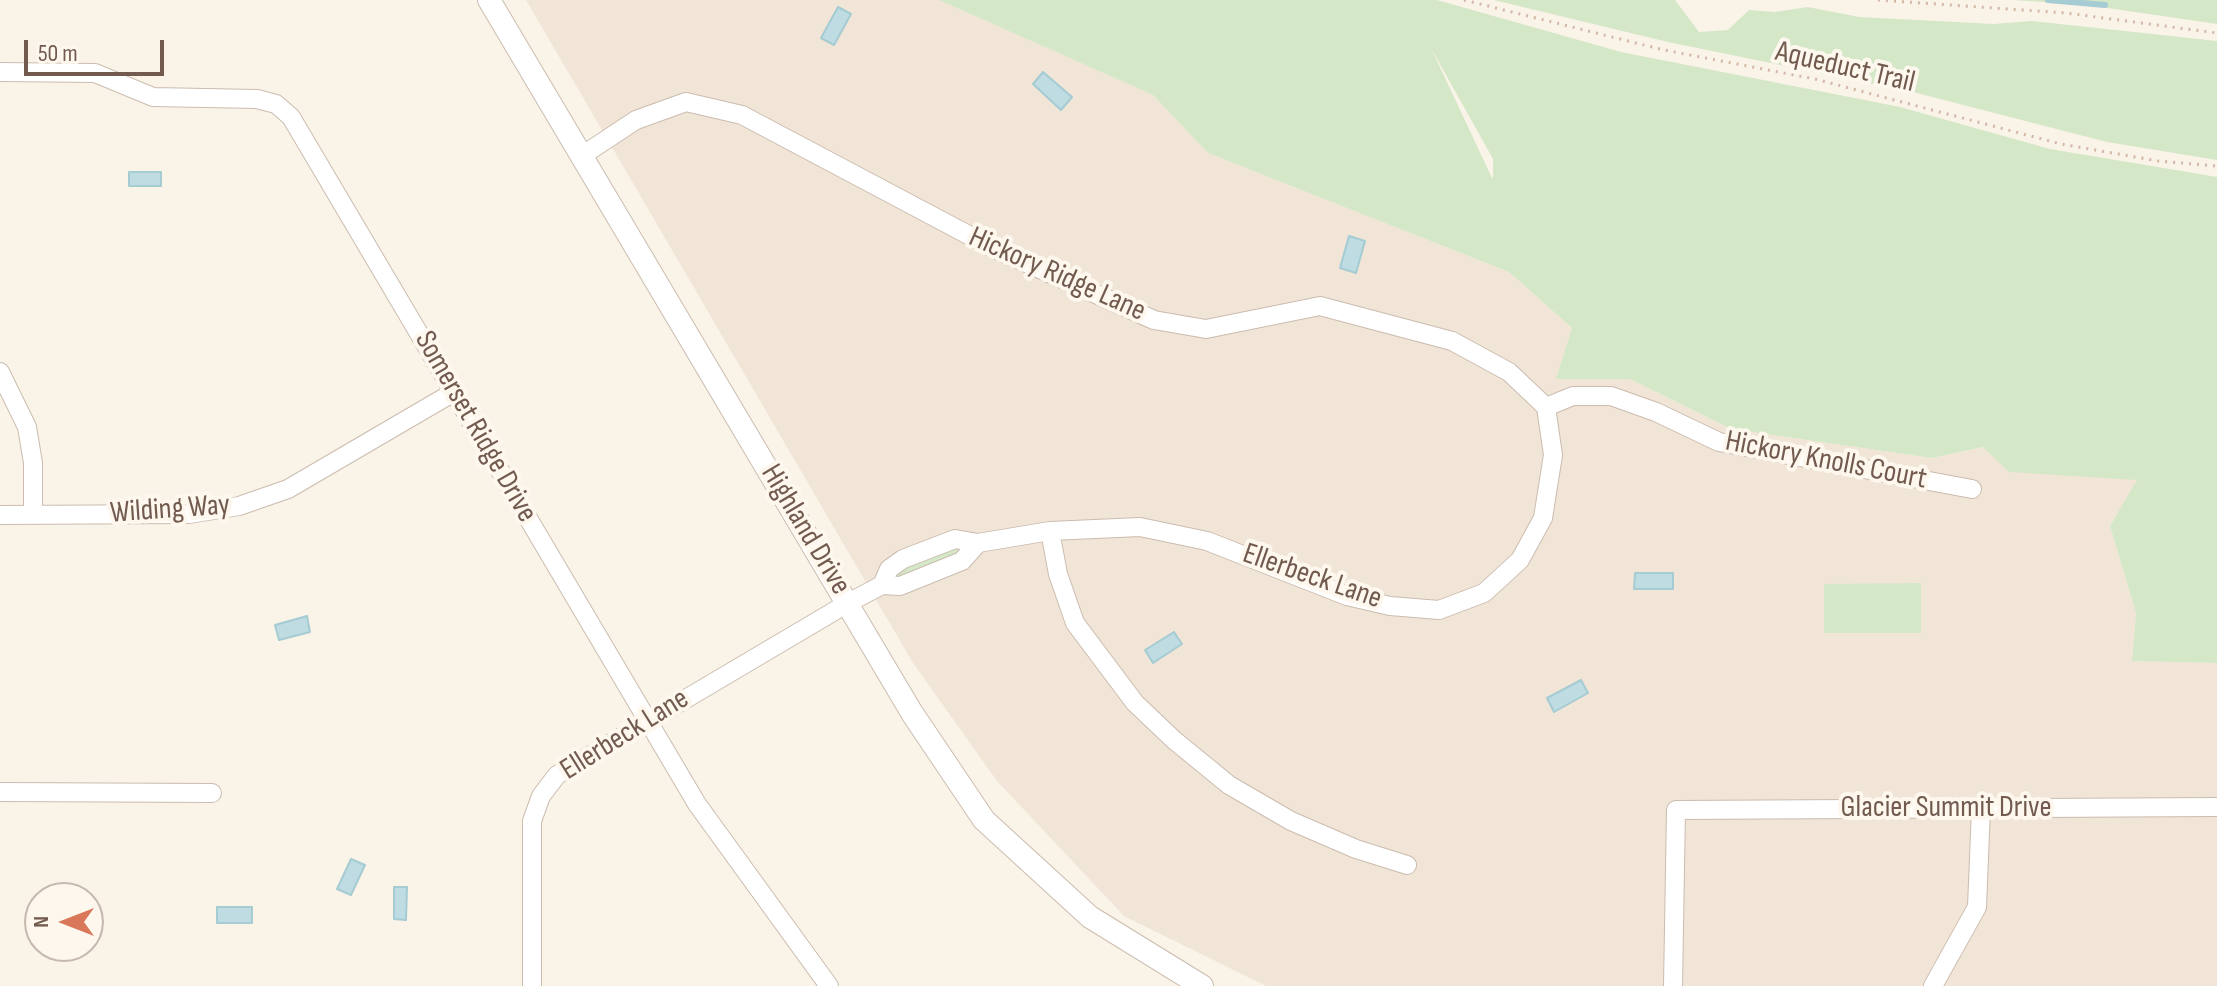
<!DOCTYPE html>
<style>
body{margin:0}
#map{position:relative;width:2217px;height:986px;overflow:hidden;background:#faf3e8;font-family:"Sofia Sans Condensed",sans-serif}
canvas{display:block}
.north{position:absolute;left:24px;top:882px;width:80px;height:80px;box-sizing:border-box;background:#fdf7ee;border:2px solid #c5b9ae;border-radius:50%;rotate:270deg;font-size:22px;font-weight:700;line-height:32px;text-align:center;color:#725b4e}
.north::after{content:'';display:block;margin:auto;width:28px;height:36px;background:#d97759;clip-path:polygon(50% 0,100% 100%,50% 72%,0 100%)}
.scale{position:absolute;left:24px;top:40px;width:140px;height:36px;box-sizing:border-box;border:4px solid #725b4e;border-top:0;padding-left:10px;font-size:24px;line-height:28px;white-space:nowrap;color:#725b4e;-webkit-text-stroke:6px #fdf7ee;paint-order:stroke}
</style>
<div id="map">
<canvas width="2217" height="986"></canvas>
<div class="north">N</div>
<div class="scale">50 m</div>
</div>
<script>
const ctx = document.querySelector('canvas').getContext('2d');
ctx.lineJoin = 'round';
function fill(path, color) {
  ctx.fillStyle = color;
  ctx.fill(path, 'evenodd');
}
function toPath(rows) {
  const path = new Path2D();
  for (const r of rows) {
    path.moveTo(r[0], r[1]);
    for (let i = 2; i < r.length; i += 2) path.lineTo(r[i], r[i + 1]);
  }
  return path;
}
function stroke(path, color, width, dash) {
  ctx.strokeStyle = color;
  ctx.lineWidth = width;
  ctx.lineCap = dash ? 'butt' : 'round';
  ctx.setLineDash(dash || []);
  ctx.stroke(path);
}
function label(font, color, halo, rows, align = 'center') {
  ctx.font = font + ' "Sofia Sans Condensed",sans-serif';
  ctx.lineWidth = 8;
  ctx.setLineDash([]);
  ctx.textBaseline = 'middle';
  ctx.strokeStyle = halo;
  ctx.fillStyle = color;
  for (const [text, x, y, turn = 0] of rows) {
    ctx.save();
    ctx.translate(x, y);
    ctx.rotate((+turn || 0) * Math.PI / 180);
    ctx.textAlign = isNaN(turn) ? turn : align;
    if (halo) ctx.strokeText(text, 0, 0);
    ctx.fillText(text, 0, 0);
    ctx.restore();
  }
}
fill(toPath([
 [526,0,939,0,1153,95,1208,153,1509,272,1572,328,1557,378,1630,379,1731,429,1932,458,1984,447,2138,480,2110,526,2136,613,2132,661,2217,663,2217,986,1266,986,1124,916,997,781,913,663]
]), '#f1e5d7');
fill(toPath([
 [939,0,1437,0,1621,52,1900,107,2050,149,2217,177,2217,663,2132,661,2136,613,2110,526,2137,480,2009,472,1983,447,1932,458,1731,429,1630,379,1556,379,1572,328,1509,272,1208,153,1153,95],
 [1431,48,1493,159,1493,178,1492,178],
 [1494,0,1675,0,1699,32,1728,30,1749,10,1775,12,1808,7,1859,17,1994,24,2032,21,2217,41,2217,160,2107,142,1913,92,1668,42],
 [2013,0,2217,0,2217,24,2087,5],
 [951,545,962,548,960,554,902,580,895,577,899,568],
 [1921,583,1921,633,1824,633,1824,584]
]), '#d4e7c7');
const water = toPath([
 [838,7,851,14,834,45,821,38,838,7],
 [1043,72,1072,97,1061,110,1033,84,1043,72],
 [129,172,161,172,161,186,129,186,129,172],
 [1349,236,1365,241,1356,273,1340,268,1349,236],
 [1635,573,1673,573,1673,589,1634,589,1635,573],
 [307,616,310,632,279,640,275,625,307,616],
 [1174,632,1182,644,1153,663,1145,650,1174,632],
 [1581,680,1588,693,1554,712,1547,698,1581,680],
 [351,859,365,865,351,895,337,889,351,859],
 [394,887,407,887,406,920,394,919,394,887],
 [217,907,252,907,252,923,217,923,217,907]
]);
fill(water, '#bedce2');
stroke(water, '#a5cbd3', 2);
stroke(toPath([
 [2048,0,2105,5]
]), '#a5cbd3', 6);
const minor = toPath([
 [0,72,95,73,153,97,257,99,276,104,291,117,697,804,829,986],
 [583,155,636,120,686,102,742,115,993,248,1154,320,1206,329,1320,306,1452,341,1509,372,1546,407],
 [0,372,27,427,33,463,33,515],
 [1546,407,1573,396,1611,396,1656,412,1719,442,1972,489],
 [0,515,189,514,239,506,288,489,454,392],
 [1050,531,1058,574,1075,623,1135,703,1174,740,1229,785,1291,821,1356,849,1407,865],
 [882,585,889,569,903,559,955,539,978,543,1050,531,1140,527,1207,541,1347,596,1390,606,1439,610,1484,593,1520,560,1543,518,1553,455,1546,407],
 [0,792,212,793],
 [532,986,532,821,541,796,557,775,848,603,882,585,900,586,962,561,978,543],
 [1673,986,1676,810,2217,807],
 [1933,986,1977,907,1981,808]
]);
const tertiary = toPath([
 [489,0,912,713,984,820,1090,917,1202,986]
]);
stroke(minor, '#cbbcaf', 20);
stroke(tertiary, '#cbbcaf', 24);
stroke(toPath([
 [1464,0,1664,50,1815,79,2061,144,2158,161,2217,166],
 [1878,0,2066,13,2217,33]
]), '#d2b7a5', 3, [2, 6]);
stroke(minor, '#fff', 18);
stroke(tertiary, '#fff', 22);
label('30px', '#725b4e', '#fdf7ee', [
 ["Aqueduct Trail",1845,68,13],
 ["Hickory Ridge Lane",1057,275,24],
 ["Somerset Ridge Drive",475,427,60],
 ["Hickory Knolls Court",1826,461,11],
 ["Wilding Way",170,510,-4],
 ["Highland Drive",805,530,59],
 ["Ellerbeck Lane",1312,577,19],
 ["Ellerbeck Lane",625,735,-32],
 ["Glacier Summit Drive",1946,808]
]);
</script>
